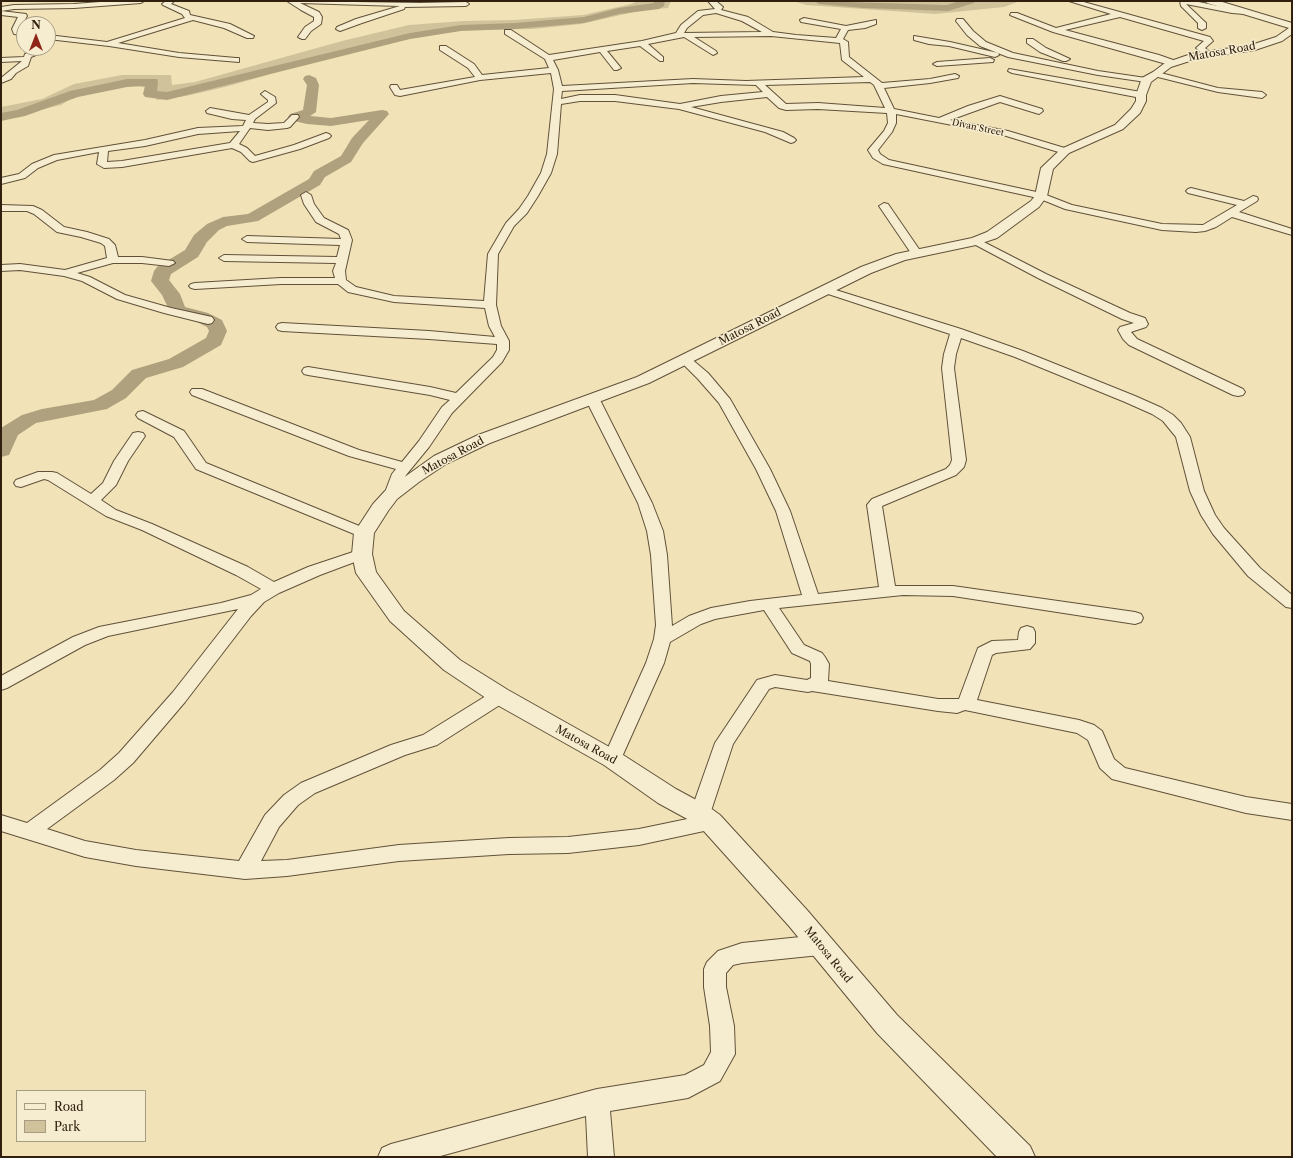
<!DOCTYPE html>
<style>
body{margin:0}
#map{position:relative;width:1293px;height:1158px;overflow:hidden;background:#f1e3b7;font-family:"Libre Caslon Text",serif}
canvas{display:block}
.frame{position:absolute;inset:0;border:2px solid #312010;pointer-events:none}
.legend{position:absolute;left:16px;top:1090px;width:130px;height:52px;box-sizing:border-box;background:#f6edd0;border:1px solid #a79b83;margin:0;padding:5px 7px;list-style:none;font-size:12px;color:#312010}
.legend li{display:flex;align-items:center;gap:8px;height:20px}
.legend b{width:20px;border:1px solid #a79b83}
.north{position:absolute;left:16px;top:16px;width:40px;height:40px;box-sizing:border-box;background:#f6edd0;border:1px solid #a79b83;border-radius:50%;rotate:0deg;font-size:11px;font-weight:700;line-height:16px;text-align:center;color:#312010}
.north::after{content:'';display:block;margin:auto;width:14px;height:18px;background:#8f2418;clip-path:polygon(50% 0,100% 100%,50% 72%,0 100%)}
</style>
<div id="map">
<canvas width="1293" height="1158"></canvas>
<div class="frame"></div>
<ul class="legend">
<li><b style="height:5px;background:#f6edd0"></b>Road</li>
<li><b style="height:11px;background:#d0c29b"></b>Park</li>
</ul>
<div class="north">N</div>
</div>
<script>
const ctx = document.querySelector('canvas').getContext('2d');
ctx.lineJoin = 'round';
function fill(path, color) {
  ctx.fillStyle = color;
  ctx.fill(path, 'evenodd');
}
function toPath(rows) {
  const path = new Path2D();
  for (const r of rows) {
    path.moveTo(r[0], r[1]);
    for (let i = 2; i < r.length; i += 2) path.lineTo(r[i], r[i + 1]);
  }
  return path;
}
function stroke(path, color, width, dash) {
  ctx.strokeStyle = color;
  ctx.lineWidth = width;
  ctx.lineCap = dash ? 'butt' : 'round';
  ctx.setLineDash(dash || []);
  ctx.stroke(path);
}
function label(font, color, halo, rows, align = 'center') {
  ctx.font = font + ' "Libre Caslon Text",serif';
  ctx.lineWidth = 3;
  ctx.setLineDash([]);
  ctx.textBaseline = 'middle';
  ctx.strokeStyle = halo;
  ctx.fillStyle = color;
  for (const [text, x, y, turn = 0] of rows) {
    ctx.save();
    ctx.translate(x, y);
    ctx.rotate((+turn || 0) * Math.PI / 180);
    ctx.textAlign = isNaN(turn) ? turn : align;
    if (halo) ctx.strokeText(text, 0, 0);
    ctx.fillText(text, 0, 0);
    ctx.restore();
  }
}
fill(toPath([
 [638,1,671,1,668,8,643,10,581,24,534,29,460,30,370,46,298,63,264,76,225,87,186,96,157,100,147,88,125,83,77,95,61,105,1,119,1,107,42,99,74,84,122,75,171,75,172,85,195,82,342,41,409,25,463,21,514,20,583,15,631,4],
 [793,1,1020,1,1004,7,935,14,806,5]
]), '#d0c29b');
fill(toPath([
 [655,1,665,1,664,6,659,9,619,14,584,23,515,29,461,31,410,39,167,100,145,97,143,94,145,86,127,87,78,97,25,116,1,121,1,113,17,110,70,91,127,79,157,79,158,82,157,91,167,92,410,33,461,25,515,23,584,17,619,8,654,3,655,1],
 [814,1,947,5,959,1,975,1,974,3,948,11,863,8,819,4,814,1],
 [309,75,316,78,319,85,316,112,310,116,331,118,382,110,387,111,389,114,363,143,351,162,325,177,320,185,258,221,227,226,219,230,207,242,198,257,171,274,169,280,180,294,185,307,208,313,222,320,227,331,221,345,183,367,146,378,126,398,107,409,36,423,18,435,9,455,1,457,1,428,22,415,42,409,94,400,112,390,132,370,169,359,206,338,209,331,207,327,195,321,171,314,162,295,151,281,154,271,157,267,185,250,194,235,207,224,223,217,248,214,309,179,314,171,341,156,352,138,369,120,331,126,307,124,290,120,288,117,290,114,303,110,307,85,303,79,305,76,309,75]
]), '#b0a17e');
const minor = toPath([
 [113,1,144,1,141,3,74,8,14,9,1,11,1,7,14,5,74,4,113,1],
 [166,1,174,1,171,4,189,11,190,15,230,24,254,36,253,38,247,38,224,28,193,20,118,43,179,53,236,58,239,58,239,62,179,57,109,46,48,39,48,35,107,42,185,18,182,14,163,5,162,4,166,1],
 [287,1,420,3,466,2,469,4,466,6,405,7,404,9,362,23,340,31,336,29,337,27,356,19,400,6,300,3,319,12,322,17,321,24,311,31,305,39,302,39,298,37,305,27,314,21,314,17,301,10,287,1],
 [708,1,716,1,723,7,721,10,748,17,773,32,796,35,836,38,841,29,801,22,800,20,804,18,846,26,876,20,876,24,865,28,848,30,843,39,848,42,849,57,882,83,930,79,955,74,959,76,958,78,930,83,884,88,894,109,939,118,968,106,1000,96,1042,109,1043,111,1039,114,1000,102,950,120,1008,131,1068,149,1070,151,1065,154,1003,135,896,114,896,123,892,132,878,150,880,154,889,160,1041,193,1072,205,1162,224,1203,225,1237,205,1188,193,1186,191,1188,189,1191,188,1244,201,1253,196,1257,197,1258,199,1257,201,1239,212,1292,229,1292,235,1232,217,1216,227,1205,231,1196,232,1162,230,1065,209,1038,198,883,164,873,158,868,150,884,131,888,123,887,113,818,109,786,110,779,108,767,97,721,102,691,107,783,132,794,138,796,140,794,142,791,143,765,132,679,109,615,101,580,101,561,104,557,154,551,173,538,196,527,213,514,226,498,254,496,305,501,326,509,341,509,350,502,362,452,413,429,447,406,475,396,498,391,499,386,498,384,495,392,474,396,469,349,456,192,395,190,392,192,389,202,389,359,450,402,462,419,441,442,407,450,400,430,395,308,375,304,374,302,371,304,368,308,367,430,387,456,393,493,357,497,350,497,344,429,339,282,331,278,330,276,327,278,324,282,323,429,331,495,337,489,326,485,308,394,302,348,292,338,284,281,284,195,289,191,288,189,286,191,284,195,283,281,278,335,278,333,271,336,263,224,261,219,258,224,255,337,257,340,245,247,242,242,239,247,236,341,239,339,234,316,222,304,204,301,195,306,192,311,195,314,204,324,218,348,230,349,232,352,240,345,271,346,280,356,287,394,296,484,301,488,254,506,223,519,209,528,196,541,173,547,154,554,89,551,73,480,80,400,96,395,95,390,87,391,85,397,85,400,90,475,77,468,68,440,50,440,46,446,46,474,64,482,75,549,68,545,59,505,34,505,30,511,30,549,55,642,41,676,33,681,25,698,11,715,9,708,1],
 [716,13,742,21,762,32,684,33,687,28,703,15,716,13],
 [771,36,840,43,842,60,864,77,746,81,693,79,562,86,558,70,553,60,600,52,614,70,617,70,621,68,607,51,640,46,660,61,663,61,663,57,648,44,684,37,713,55,717,53,716,51,694,37,771,36],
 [870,82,874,85,885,108,818,103,786,104,765,85,870,82],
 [693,83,756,85,763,92,721,96,680,104,615,95,580,95,561,99,562,91,693,83],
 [1069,1,1080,1,1210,37,1213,41,1205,48,1212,54,1211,56,1205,56,1196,48,1204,41,1120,17,1065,30,1159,55,1176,61,1176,65,1170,65,1053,32,1010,15,1011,13,1017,13,1056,28,1111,14,1069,1],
 [1180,1,1194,1,1232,9,1245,10,1249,12,1245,14,1232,13,1186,4,1206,23,1206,28,1202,30,1198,28,1198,23,1181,6,1180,1],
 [1,11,26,14,27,16,20,29,24,31,24,35,14,34,12,29,18,17,1,15,1,11],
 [957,19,963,19,973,31,986,42,1013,53,1098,71,1146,78,1150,80,1146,82,1098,75,1008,57,980,46,967,35,956,21,957,19],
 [914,36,950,42,998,53,999,55,995,57,949,46,929,44,914,40,914,36],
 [1027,39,1033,39,1046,48,1070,59,1066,61,1063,61,1040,52,1027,43,1027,39],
 [48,47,49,48,48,50,31,57,28,66,16,73,11,79,1,83,1,78,22,61,1,62,1,58,24,57,25,54,39,48,48,47],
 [990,58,994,60,993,62,937,66,933,64,937,62,990,58],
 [1009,69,1141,92,1145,95,1141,98,1012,73,1008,71,1009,69],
 [1154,72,1157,72,1218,88,1262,92,1266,95,1262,98,1218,92,1154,76,1154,72],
 [265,91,275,97,276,103,255,119,253,123,268,124,284,123,292,115,298,115,299,117,290,127,287,128,268,130,250,128,239,144,247,148,255,156,294,145,326,133,329,134,331,136,329,138,300,149,253,162,250,161,241,152,232,148,122,167,104,168,97,164,99,152,57,160,38,168,25,178,1,184,1,178,19,174,32,164,54,155,145,140,198,128,243,126,246,120,232,119,207,113,206,111,210,108,249,115,268,102,268,100,261,94,265,91],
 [240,131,230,143,122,161,107,162,108,151,145,146,198,134,240,131],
 [884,203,888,204,921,252,922,254,921,256,913,256,879,206,884,203],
 [1,205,33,206,42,210,64,227,87,232,109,239,115,245,118,257,142,257,173,261,175,263,169,266,142,263,113,263,77,273,90,277,125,295,171,308,212,317,214,320,212,323,208,324,164,313,117,299,82,281,64,276,20,270,1,271,1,265,20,264,65,270,107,258,105,246,101,243,81,237,57,232,34,214,27,211,1,211,1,205],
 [976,238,1046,274,1130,313,1145,318,1148,324,1146,327,1131,332,1137,339,1243,389,1245,392,1243,395,1238,396,1233,395,1129,345,1123,339,1118,330,1120,327,1134,323,1122,319,1038,278,972,243,971,241,976,238],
 [826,287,961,329,1023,351,1135,396,1162,408,1173,415,1181,423,1190,437,1204,491,1215,515,1224,528,1260,568,1292,595,1292,608,1286,607,1248,576,1213,534,1201,515,1190,491,1176,437,1163,421,1152,414,1125,402,1015,357,961,338,956,354,954,368,966,460,964,467,956,475,882,506,895,586,953,586,1135,612,1141,614,1143,618,1141,622,1135,624,953,596,903,595,779,608,804,645,822,653,825,657,829,664,828,681,938,699,959,699,978,648,992,641,1018,640,1019,632,1021,628,1027,626,1033,628,1035,632,1035,643,1030,649,996,653,992,655,977,700,1079,720,1094,725,1102,731,1114,759,1125,768,1246,797,1292,804,1292,820,1246,813,1112,779,1100,768,1088,740,1077,733,965,710,957,713,938,711,812,691,808,692,775,687,769,689,733,744,710,814,718,816,721,822,718,828,639,845,568,853,509,854,399,861,287,876,245,879,136,866,85,857,1,831,1,815,27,823,100,770,119,753,173,692,238,609,108,636,85,645,7,688,1,690,1,676,73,637,99,627,221,603,251,595,261,589,236,575,142,530,106,516,48,480,44,479,21,487,16,486,14,483,16,480,38,472,52,472,57,473,91,494,103,483,114,461,133,433,138,432,143,433,145,436,128,461,116,485,101,500,116,510,152,524,248,567,274,582,308,567,362,549,368,551,370,554,368,557,320,575,279,593,264,602,251,616,185,702,133,763,114,780,47,829,85,841,136,850,239,861,265,815,284,795,301,783,391,745,423,735,494,691,500,690,506,691,509,696,506,701,437,745,405,755,315,793,298,805,279,827,261,861,287,860,399,845,509,838,568,837,639,829,692,818,690,814,715,743,757,680,775,675,807,680,811,678,811,664,810,661,792,653,764,610,715,619,701,624,670,642,664,663,621,759,619,764,612,766,605,764,603,759,646,663,654,639,656,625,651,555,647,531,638,503,586,400,588,397,593,396,598,397,600,400,652,503,663,531,667,555,672,626,689,616,711,608,750,601,802,595,776,511,756,469,719,403,698,379,679,360,681,357,685,356,689,357,708,373,730,399,770,469,790,511,818,594,879,587,867,505,872,499,946,469,950,465,952,460,942,368,944,354,950,334,822,292,820,290,822,288,826,287],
 [143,411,184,431,206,463,369,530,372,533,369,536,364,538,359,536,196,469,174,437,138,418,136,415,138,412,143,411],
 [820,935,828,938,831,945,828,952,820,955,742,963,733,965,726,973,726,987,734,1026,735,1054,720,1081,688,1098,610,1111,614,1157,588,1157,586,1116,437,1157,378,1157,382,1148,391,1144,597,1089,685,1075,704,1065,711,1052,710,1026,704,987,704,969,707,962,718,951,742,943,820,935]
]);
const tertiary = toPath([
 [1206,1,1219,1,1292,23,1292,34,1282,41,1255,50,1196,59,1171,67,1151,82,1146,95,1146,101,1140,113,1123,129,1069,153,1053,169,1047,196,1039,207,997,238,976,245,905,260,871,273,649,383,490,443,446,464,419,482,397,499,388,511,374,533,372,554,376,572,404,611,460,660,508,690,620,753,676,789,709,807,720,815,807,910,897,1015,1030,1146,1035,1157,997,1157,877,1033,789,926,702,829,691,821,658,803,604,765,492,702,444,670,390,621,356,573,352,554,354,533,373,504,385,491,434,456,478,435,637,377,861,267,896,254,972,238,987,232,1031,201,1035,196,1041,168,1061,149,1115,125,1131,109,1136,101,1136,95,1142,78,1153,72,1165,63,1191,54,1251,45,1276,37,1289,28,1207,3,1206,1]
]);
stroke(minor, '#61513a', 2);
stroke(tertiary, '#61513a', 2);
fill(minor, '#f6edd0');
fill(tertiary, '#f6edd0');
label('9px', '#312010', '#f6edd0', [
 ["Divan Street",978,128,12]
]);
label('11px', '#312010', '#f6edd0', [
 ["Matosa Road",1222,52,-10],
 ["Matosa Road",750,327,-27],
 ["Matosa Road",453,456,-28],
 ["Matosa Road",586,745,29],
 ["Matosa Road",828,955,51]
]);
</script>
